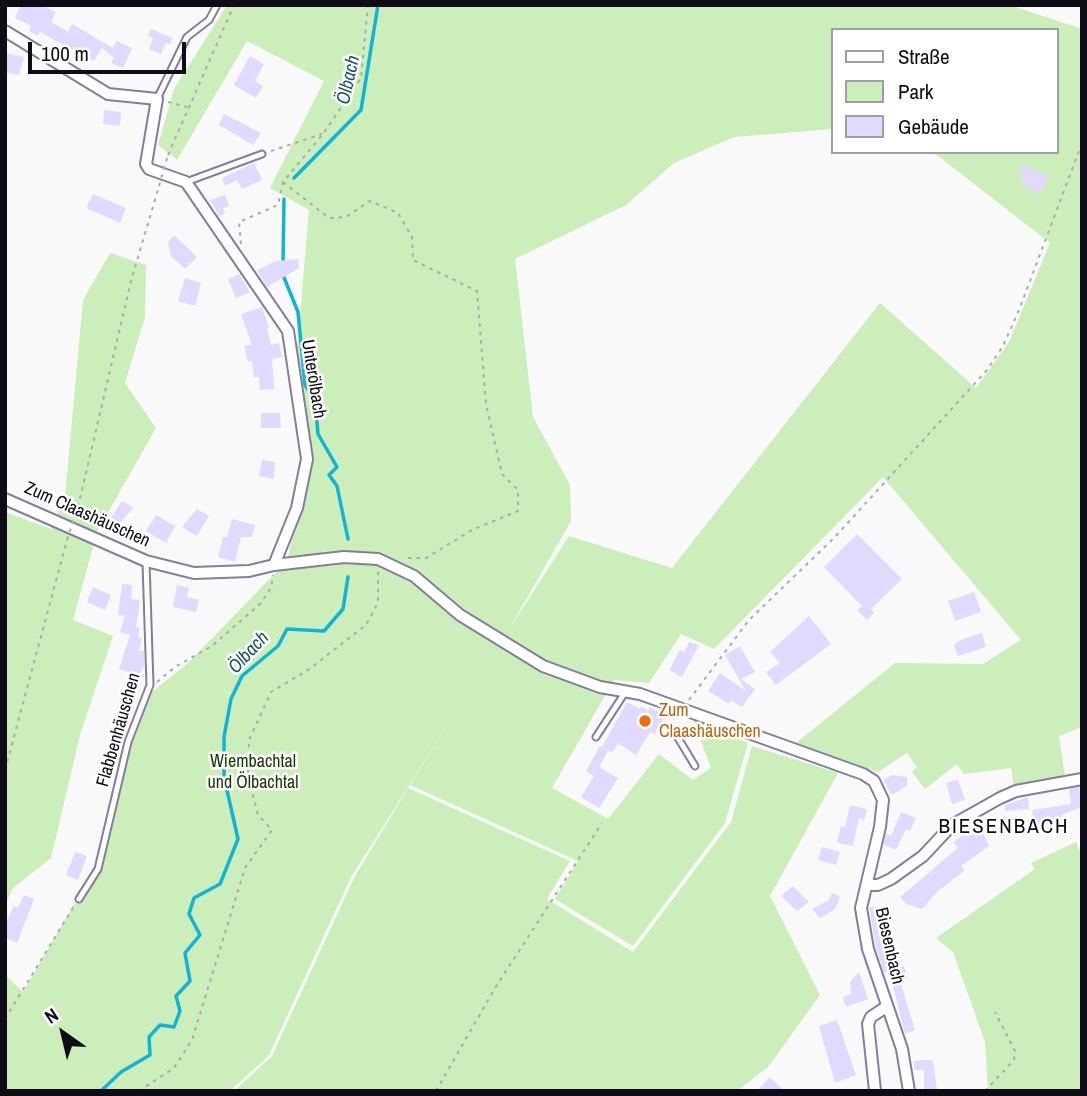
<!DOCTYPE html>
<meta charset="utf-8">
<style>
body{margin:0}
#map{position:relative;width:1087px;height:1096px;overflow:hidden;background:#f9f9f9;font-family:"Archivo Narrow",sans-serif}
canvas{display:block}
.frame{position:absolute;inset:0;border:7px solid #0f0c17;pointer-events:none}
.legend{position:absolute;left:831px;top:28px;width:228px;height:126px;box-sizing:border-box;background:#fff;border:2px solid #9f9ea2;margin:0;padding:9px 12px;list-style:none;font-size:21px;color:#0f0c17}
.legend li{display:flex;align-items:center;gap:14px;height:35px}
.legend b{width:35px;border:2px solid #9f9ea2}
.north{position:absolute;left:28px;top:998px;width:70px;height:70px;-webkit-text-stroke:5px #fff;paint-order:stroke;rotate:326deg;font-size:19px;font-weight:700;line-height:28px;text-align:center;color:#0f0c17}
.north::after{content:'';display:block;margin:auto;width:24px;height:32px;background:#0f0c17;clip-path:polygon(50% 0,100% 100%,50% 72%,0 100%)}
.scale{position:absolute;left:28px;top:42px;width:158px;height:32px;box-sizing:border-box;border:4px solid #0f0c17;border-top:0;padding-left:9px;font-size:21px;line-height:24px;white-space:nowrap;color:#0f0c17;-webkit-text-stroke:5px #fff;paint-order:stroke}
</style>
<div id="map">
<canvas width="1087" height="1096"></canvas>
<div class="frame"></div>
<ul class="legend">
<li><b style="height:9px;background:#fff"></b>Straße</li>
<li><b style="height:19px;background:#cbeeba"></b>Park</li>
<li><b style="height:19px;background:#e2d9fe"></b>Gebäude</li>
</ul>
<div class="north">N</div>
<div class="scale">100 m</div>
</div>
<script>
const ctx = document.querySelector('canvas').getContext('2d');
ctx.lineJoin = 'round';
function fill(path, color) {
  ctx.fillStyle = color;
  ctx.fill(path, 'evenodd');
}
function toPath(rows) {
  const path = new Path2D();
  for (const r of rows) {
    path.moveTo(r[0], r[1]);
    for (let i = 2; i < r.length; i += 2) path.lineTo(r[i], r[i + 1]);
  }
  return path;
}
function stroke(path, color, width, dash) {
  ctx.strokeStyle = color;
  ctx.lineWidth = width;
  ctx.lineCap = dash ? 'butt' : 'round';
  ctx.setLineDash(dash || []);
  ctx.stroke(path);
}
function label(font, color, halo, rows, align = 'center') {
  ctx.font = font + ' "Archivo Narrow",sans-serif';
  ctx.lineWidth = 5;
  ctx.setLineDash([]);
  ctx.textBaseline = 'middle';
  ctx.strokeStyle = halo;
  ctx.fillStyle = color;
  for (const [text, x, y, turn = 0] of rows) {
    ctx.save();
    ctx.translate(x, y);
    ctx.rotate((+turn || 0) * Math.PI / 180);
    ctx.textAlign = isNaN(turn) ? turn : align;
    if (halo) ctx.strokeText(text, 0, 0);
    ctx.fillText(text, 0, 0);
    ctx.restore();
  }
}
fill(toPath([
 [227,5,1009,5,1082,29,1082,727,1059,736,1065,777,1014,787,1011,768,964,774,957,764,925,789,912,772,917,767,907,753,878,772,796,743,895,663,983,664,1021,640,883,477,714,649,681,634,649,683,614,680,552,788,608,819,659,754,693,780,711,768,692,717,748,743,725,823,633,946,555,899,578,861,410,785,485,666,351,877,269,1055,230,1091,5,1091,5,975,23,992,76,901,98,869,125,746,148,695,188,663,287,561,311,457,296,362,309,210,270,188,324,81,247,41,177,160,158,145,174,89],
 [833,30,1057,30,1057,152,933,152,1050,243,1009,342,976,388,880,303,672,568,569,536,508,631,571,521,570,485,533,417,515,259,626,205,674,163,734,137,833,129],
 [362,554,417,572,503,639,498,646,413,581,384,567,360,562],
 [110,253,146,265,145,317,125,383,156,428,97,532,73,620,113,636,80,735,51,858,13,888,5,905,5,512,51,529,65,496,83,300],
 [752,746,838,773,770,896,820,995,768,1067,737,1091,234,1091,272,1056,354,878,408,788,570,861,547,899,633,952,731,822],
 [1076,842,1082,857,1082,1091,988,1091,985,1042,953,952,936,938,1035,869,1031,863]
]), '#cbeeba');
stroke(toPath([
 [294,178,361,110,378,5],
 [283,264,284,199],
 [283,275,298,312,305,385,315,400,318,434,337,467,329,475,337,486,348,539],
 [101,1091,121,1072,150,1055,149,1037,160,1025,174,1027,180,1011,176,996,190,981,185,953,200,935,189,914,194,898,220,884,238,839,224,777,224,737,231,699,242,676,278,646,287,629,324,631,343,609,348,577]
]), '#10b5d5', 3.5);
fill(toPath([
 [21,5,41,5,56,12,51,22,68,32,72,24,113,48,116,41,132,48,123,68,111,63,114,58,102,48,94,61,40,32,38,36,29,31,31,26,15,18],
 [151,29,173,38,170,45,166,43,161,54,149,49,153,38,148,36],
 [5,53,24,57,19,75,5,72],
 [250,56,264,64,255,81,263,86,256,98,234,85],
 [104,110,121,112,120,126,103,124],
 [224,114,261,133,253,145,219,125],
 [254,163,262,180,242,189,237,180,225,186,222,178],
 [1022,164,1048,177,1040,194,1020,183,1024,175,1018,172],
 [93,194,126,208,120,223,86,208],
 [225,195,229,206,223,208,225,214,219,216,210,200],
 [174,235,197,257,185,269,171,256,168,242],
 [298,259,299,268,267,287,257,270,276,261],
 [239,274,250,292,236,298,228,279],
 [185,278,201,283,195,306,178,301],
 [262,307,269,328,267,329,271,345,279,343,282,357,272,359,274,389,260,390,259,377,254,377,252,361,248,362,244,346,252,345,241,314],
 [261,413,280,413,281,428,261,428],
 [262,460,275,462,274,479,259,476],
 [122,501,133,508,118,526,109,521],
 [197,509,209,516,197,536,182,527],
 [156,515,175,526,166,543,146,531],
 [232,519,255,525,252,537,241,537,235,562,218,557,223,537,227,538],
 [857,534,902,579,871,609,874,613,867,620,857,610,862,606,824,567],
 [122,584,132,585,131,599,140,600,136,627,140,628,138,637,142,638,139,651,144,651,144,665,139,675,119,669,130,635,120,632,125,616,118,615],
 [177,585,189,588,187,597,199,600,196,612,173,607],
 [93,587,111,595,105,610,87,602],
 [974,592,981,612,955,621,948,601],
 [809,616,831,644,776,685,766,672,780,663,770,652],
 [982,633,986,647,958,656,954,645,958,641],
 [689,642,699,645,682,677,669,670,680,650,684,652],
 [740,646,755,672,741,679,755,689,742,707,731,700,729,704,708,691,720,673,746,691,725,655],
 [627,702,640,709,641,706,648,711,650,707,665,716,655,734,650,732,636,755,618,743,612,753,602,747],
 [600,746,608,751,599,767,618,778,599,808,581,797,594,776,586,771],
 [892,775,907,777,907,786,892,795,883,780],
 [958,780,965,800,952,804,946,783],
 [1079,787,1082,807,1061,815,1062,820,1034,827,1032,810,1071,804,1069,789],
 [1028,797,1029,809,1005,811,1005,805],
 [850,805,867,809,864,820,859,818,853,846,837,843,841,826,845,827],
 [901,812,916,818,910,831,906,829,896,850,884,845,886,834,891,836],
 [979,824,989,846,961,866,965,870,937,892,922,909,906,904,900,897,958,848,953,842],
 [822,847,840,852,836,865,818,860],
 [75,852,87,856,78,880,66,875],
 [793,886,809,902,797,911,781,896],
 [832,893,840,897,835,909,820,918,812,909,829,900],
 [24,895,34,899,17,943,5,938,5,924,14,906,18,908],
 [874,906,875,910,885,908,886,916,884,917,892,947,886,948,885,954,889,967,894,965,895,969,904,966,908,978,900,981,915,1030,905,1034,889,971,884,973,876,947,869,908],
 [859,972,868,999,846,1007,843,997,851,994,850,982],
 [837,1020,856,1075,835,1083,819,1026],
 [925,1060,933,1060,937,1090,924,1090,924,1070,914,1070,914,1061],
 [770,1077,784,1091,757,1091]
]), '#e2d9fe');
const service = toPath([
 [157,99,187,37,209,20,217,5],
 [186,182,262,154],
 [672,728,695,766],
 [596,737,626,691],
 [79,899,98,869,128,742,150,685,146,562]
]);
const minor = toPath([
 [5,31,108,94,157,99,146,164,149,169,186,182,288,331,307,459,297,508,274,565],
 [5,499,146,561,194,573,249,571,274,565,344,557,378,559,414,576,460,615,543,666,600,687,640,694,863,774,874,781,883,800,880,827,861,908,868,949,902,1049,909,1091],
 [868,885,878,885,891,879,923,856,952,825,1000,798,1016,791,1082,779],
 [875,1091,868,1024,871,1017,886,1007]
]);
stroke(service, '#857d9d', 9);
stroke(minor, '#857d9d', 14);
stroke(toPath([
 [168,102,187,107],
 [271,151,322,134],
 [168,155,234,5],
 [283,182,329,218,346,217,370,201,398,213,412,237,413,260,477,291,486,404,502,474,518,490,518,511,472,530,426,558,404,558],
 [241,244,239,222,278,205,283,182,323,134,361,78,368,5],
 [78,507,131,281,159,186],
 [157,682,175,667,212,646,261,603,271,588,273,575],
 [689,700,749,620,834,538,987,370,1003,346,1019,310,1082,143],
 [5,770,67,540],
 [5,1019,74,906],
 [139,1091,174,1068,192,1040,245,868,272,830,258,815,248,776,249,740,271,692,308,670,366,625,378,603,378,570],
 [436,1091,495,988,602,823],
 [985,1091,1014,1060,1015,1051,995,1012],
 [1081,1091,1082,1090]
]), '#abaaae', 2, [3.5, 5]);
stroke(service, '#fff', 5);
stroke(minor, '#fff', 10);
stroke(toPath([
 [159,186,168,155],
 [67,540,78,507]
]), '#abaaae', 2, [3.5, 5]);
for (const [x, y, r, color] of [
 [645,721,7,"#e8710a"]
]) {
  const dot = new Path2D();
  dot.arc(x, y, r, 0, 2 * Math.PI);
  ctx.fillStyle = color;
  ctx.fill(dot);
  stroke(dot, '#fff', 2.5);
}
label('18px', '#0f0c17', '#fff', [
 ["Unterölbach",313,379,81],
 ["Zum Claashäuschen",87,515,24],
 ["Flabbenhäuschen",119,730,-74],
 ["Biesenbach",889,946,77]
]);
label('18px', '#c56008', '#fff', [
 ["Zum",659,711],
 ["Claashäuschen",659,732]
], 'left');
label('18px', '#153700', '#fff', [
 ["Wiembachtal",253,762],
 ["und Ölbachtal",253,783]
]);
label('italic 19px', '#1c5663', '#fff', [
 ["Ölbach",349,80,-77],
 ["Ölbach",249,653,-47]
]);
ctx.letterSpacing = '2px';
label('21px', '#0f0c17', '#fff', [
 ["BIESENBACH",1004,827]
]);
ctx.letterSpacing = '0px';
</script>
